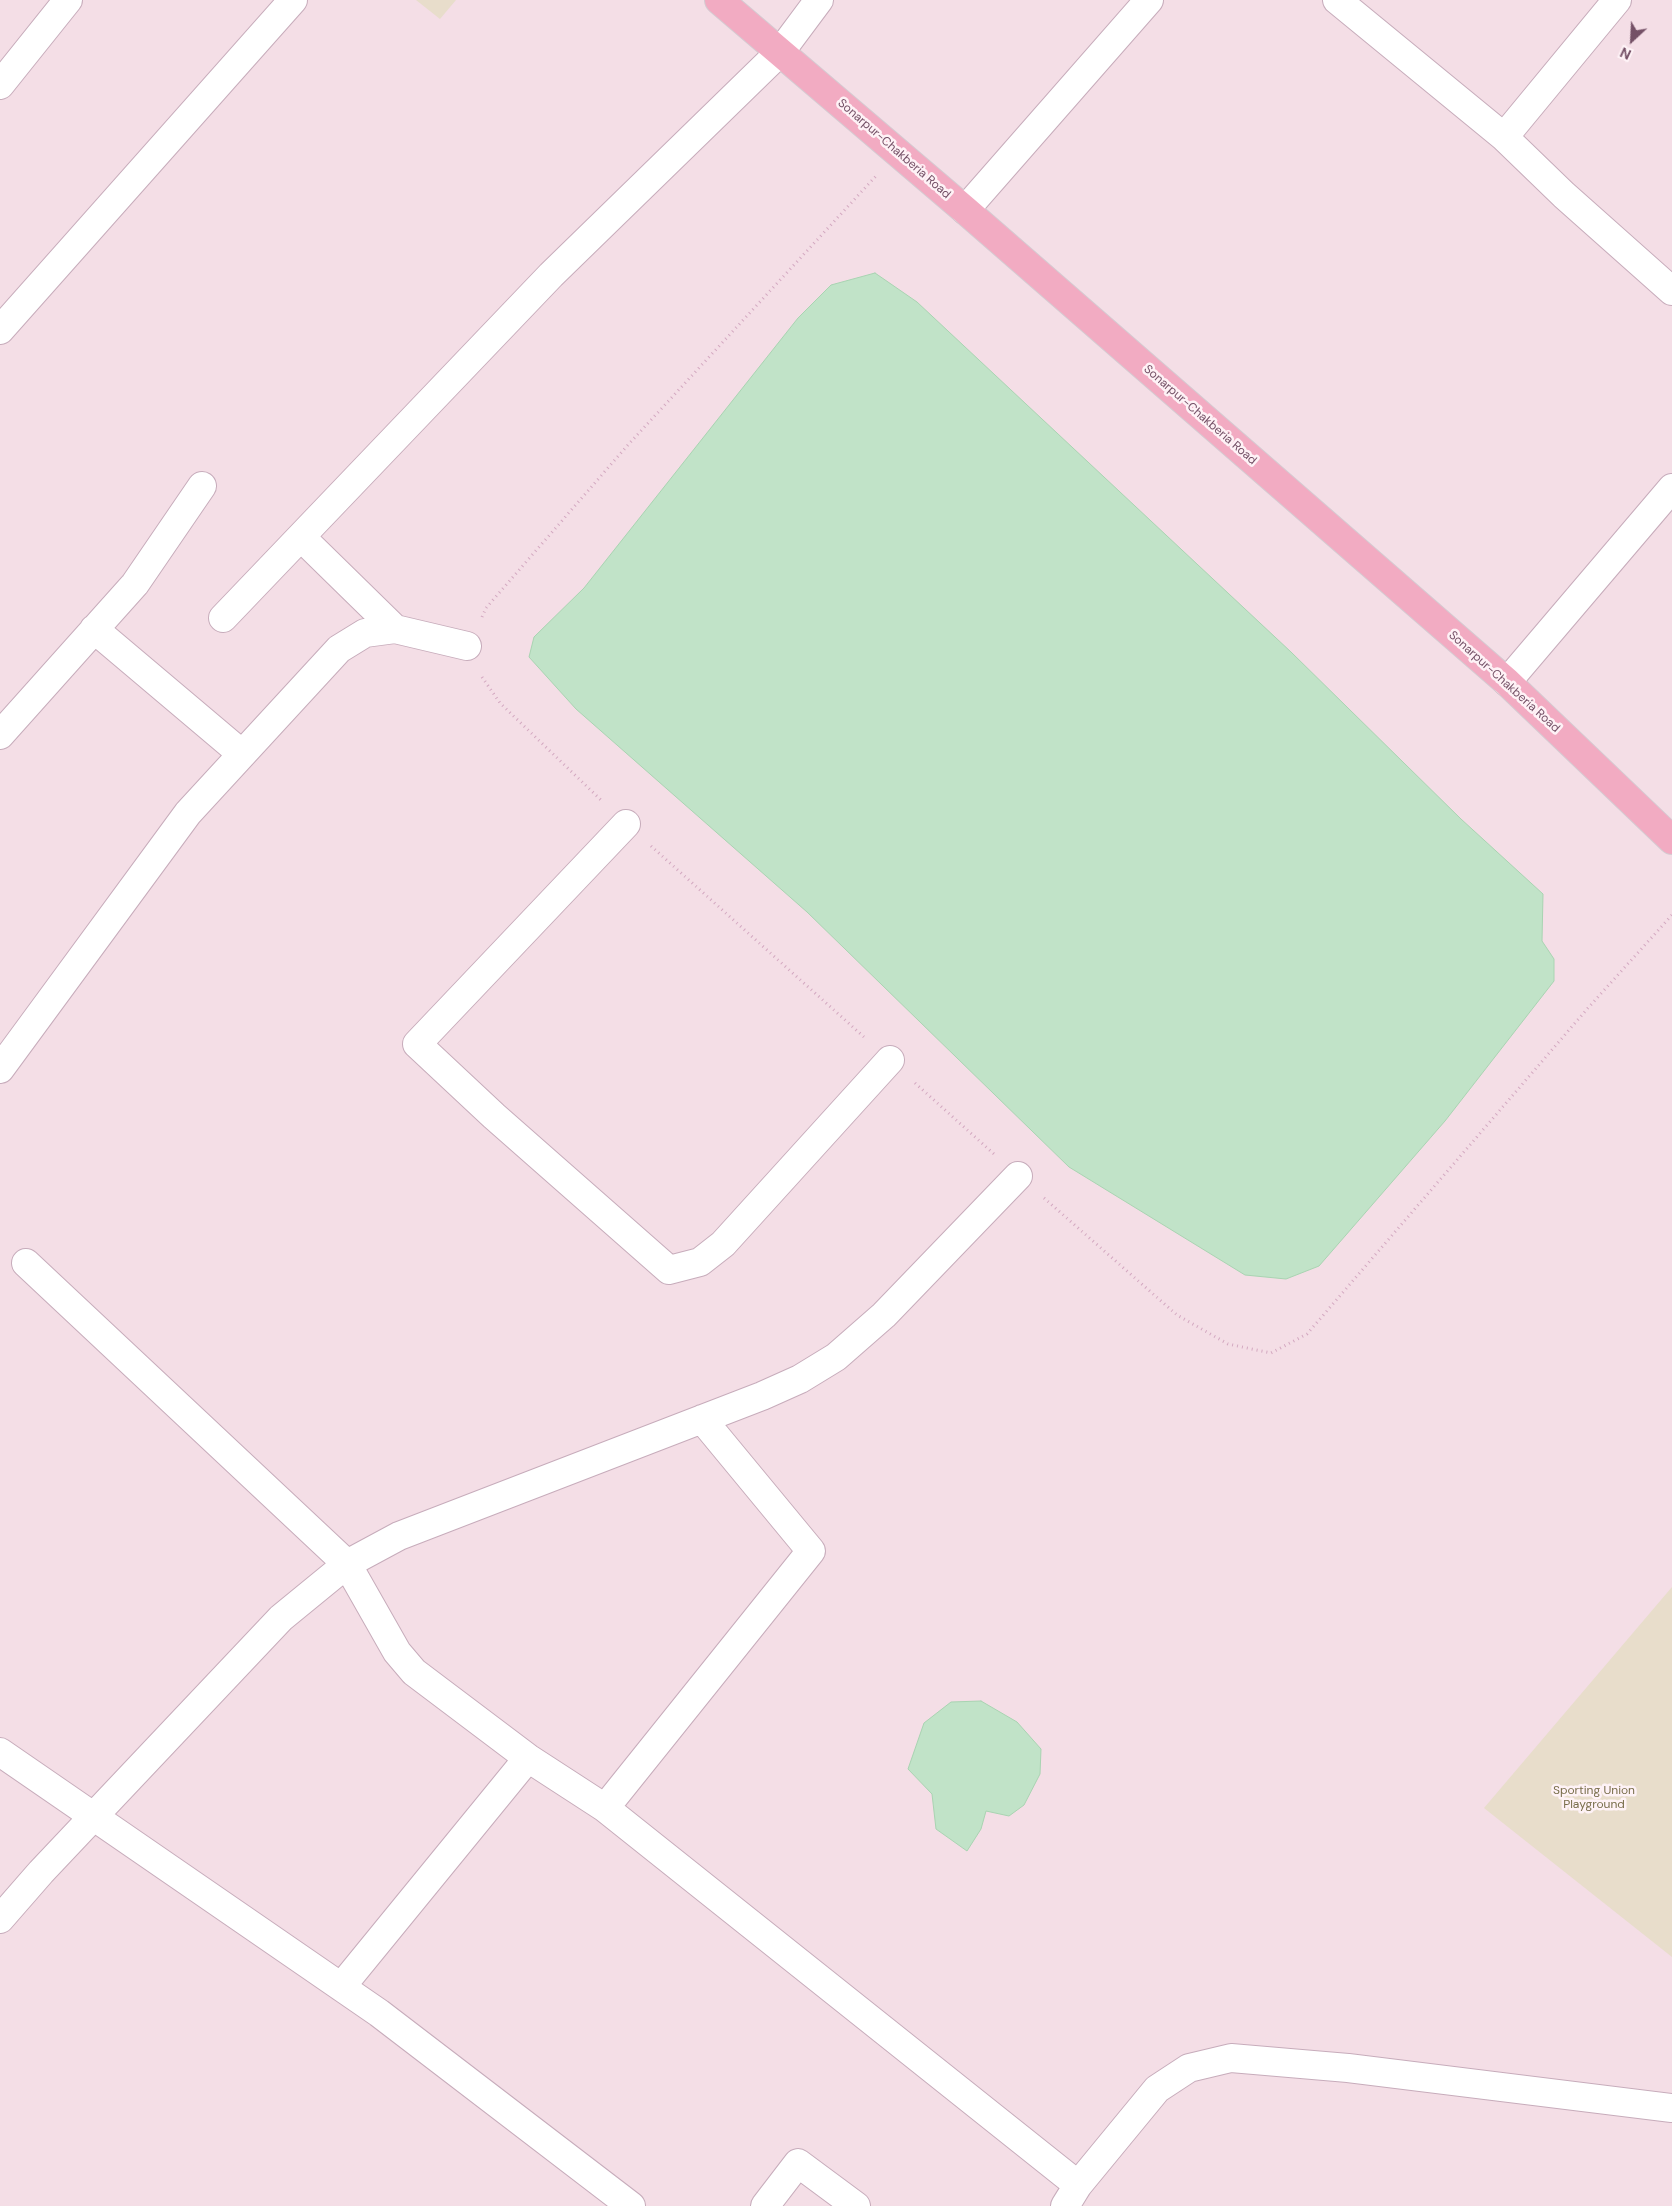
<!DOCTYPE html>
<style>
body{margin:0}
#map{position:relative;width:1672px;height:2206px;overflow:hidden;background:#fbecf1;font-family:"DM Sans",sans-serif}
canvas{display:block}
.north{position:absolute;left:1607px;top:15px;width:50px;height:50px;-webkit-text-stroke:4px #fef2f6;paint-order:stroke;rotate:205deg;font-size:14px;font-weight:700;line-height:20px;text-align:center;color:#745066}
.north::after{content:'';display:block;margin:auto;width:18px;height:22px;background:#745066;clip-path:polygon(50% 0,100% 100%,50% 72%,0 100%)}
</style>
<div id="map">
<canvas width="1672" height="2206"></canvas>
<div class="north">N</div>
</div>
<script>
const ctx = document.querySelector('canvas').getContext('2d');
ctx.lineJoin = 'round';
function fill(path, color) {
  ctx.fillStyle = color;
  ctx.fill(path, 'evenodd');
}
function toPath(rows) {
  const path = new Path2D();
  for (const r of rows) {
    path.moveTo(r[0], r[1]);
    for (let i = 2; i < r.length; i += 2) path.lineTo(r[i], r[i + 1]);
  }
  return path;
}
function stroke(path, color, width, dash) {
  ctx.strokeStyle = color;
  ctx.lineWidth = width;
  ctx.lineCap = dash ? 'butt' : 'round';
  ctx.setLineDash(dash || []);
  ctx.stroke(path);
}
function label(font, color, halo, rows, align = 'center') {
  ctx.font = font + ' "DM Sans",sans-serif';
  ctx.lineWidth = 5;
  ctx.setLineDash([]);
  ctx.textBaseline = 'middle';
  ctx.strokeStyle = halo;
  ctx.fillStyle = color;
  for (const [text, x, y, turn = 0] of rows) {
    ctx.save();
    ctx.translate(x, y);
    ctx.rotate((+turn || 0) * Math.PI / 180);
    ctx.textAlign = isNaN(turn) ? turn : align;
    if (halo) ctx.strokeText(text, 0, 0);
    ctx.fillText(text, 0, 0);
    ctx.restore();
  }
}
fill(toPath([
 [0,0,1672,0,1672,2206,0,2206]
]), '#f4dee6');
fill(toPath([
 [416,0,456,0,440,19],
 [1672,1587,1672,1957,1484,1808]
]), '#e8ddcb');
const water = toPath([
 [875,273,917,302,1291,652,1461,819,1543,894,1542,941,1554,959,1554,981,1445,1121,1319,1266,1286,1279,1245,1275,1069,1167,807,912,576,709,529,657,534,637,584,588,798,318,831,285,875,273],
 [981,1701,1017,1722,1041,1749,1040,1774,1024,1805,1009,1816,986,1811,981,1829,967,1851,936,1829,932,1794,908,1769,924,1723,951,1702,981,1701]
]);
fill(water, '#c1e3c8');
stroke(water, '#a9d4b2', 1);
const minor = toPath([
 [1337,0,1504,137,1564,195,1672,291],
 [0,85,68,0],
 [1504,137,1617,0],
 [965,210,1149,0],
 [0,330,293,0],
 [301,537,395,629],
 [223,618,551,275,781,51,819,0],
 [94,629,242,754],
 [1507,682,1672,488],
 [0,735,135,584,202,486],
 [626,824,417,1044,494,1116,669,1270,700,1262,723,1244,890,1060],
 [0,1069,188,813,339,649,365,633,395,629,467,646],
 [26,1263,347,1564,397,1652,414,1672,528,1758,605,1808,1078,2185],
 [0,1752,379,2013,631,2206],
 [605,1808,811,1551,702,1419],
 [0,1919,41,1872,281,1618,347,1564,399,1536,762,1396,800,1379,836,1357,884,1315,1018,1176],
 [341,1987,528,1758],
 [765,2206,798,2163,856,2206],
 [1065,2206,1078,2185,1157,2089,1189,2068,1231,2058,1348,2068,1672,2108]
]);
const major = toPath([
 [719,0,965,210,1507,682,1672,840]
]);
stroke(minor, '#c7acbb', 30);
stroke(major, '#d5cad1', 30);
stroke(toPath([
 [482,617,486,608,627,446,876,176],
 [482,677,500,703,602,801],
 [651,846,864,1037],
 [915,1083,994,1154],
 [1044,1198,1177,1315,1228,1344,1271,1353,1307,1334,1588,1008,1672,915]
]), '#d3a8c0', 3, [1, 4]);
stroke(minor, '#fff', 28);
stroke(major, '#f2abc2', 28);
label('12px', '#745066', '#fef2f6', [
 ["Sonarpur-Chakberia Road",894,149,41],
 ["Sonarpur-Chakberia Road",1200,415,41],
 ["Sonarpur-Chakberia Road",1504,682,42]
]);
label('12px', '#786d4a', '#fef2f6', [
 ["Sporting Union",1594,1791],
 ["Playground",1594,1805]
]);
</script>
